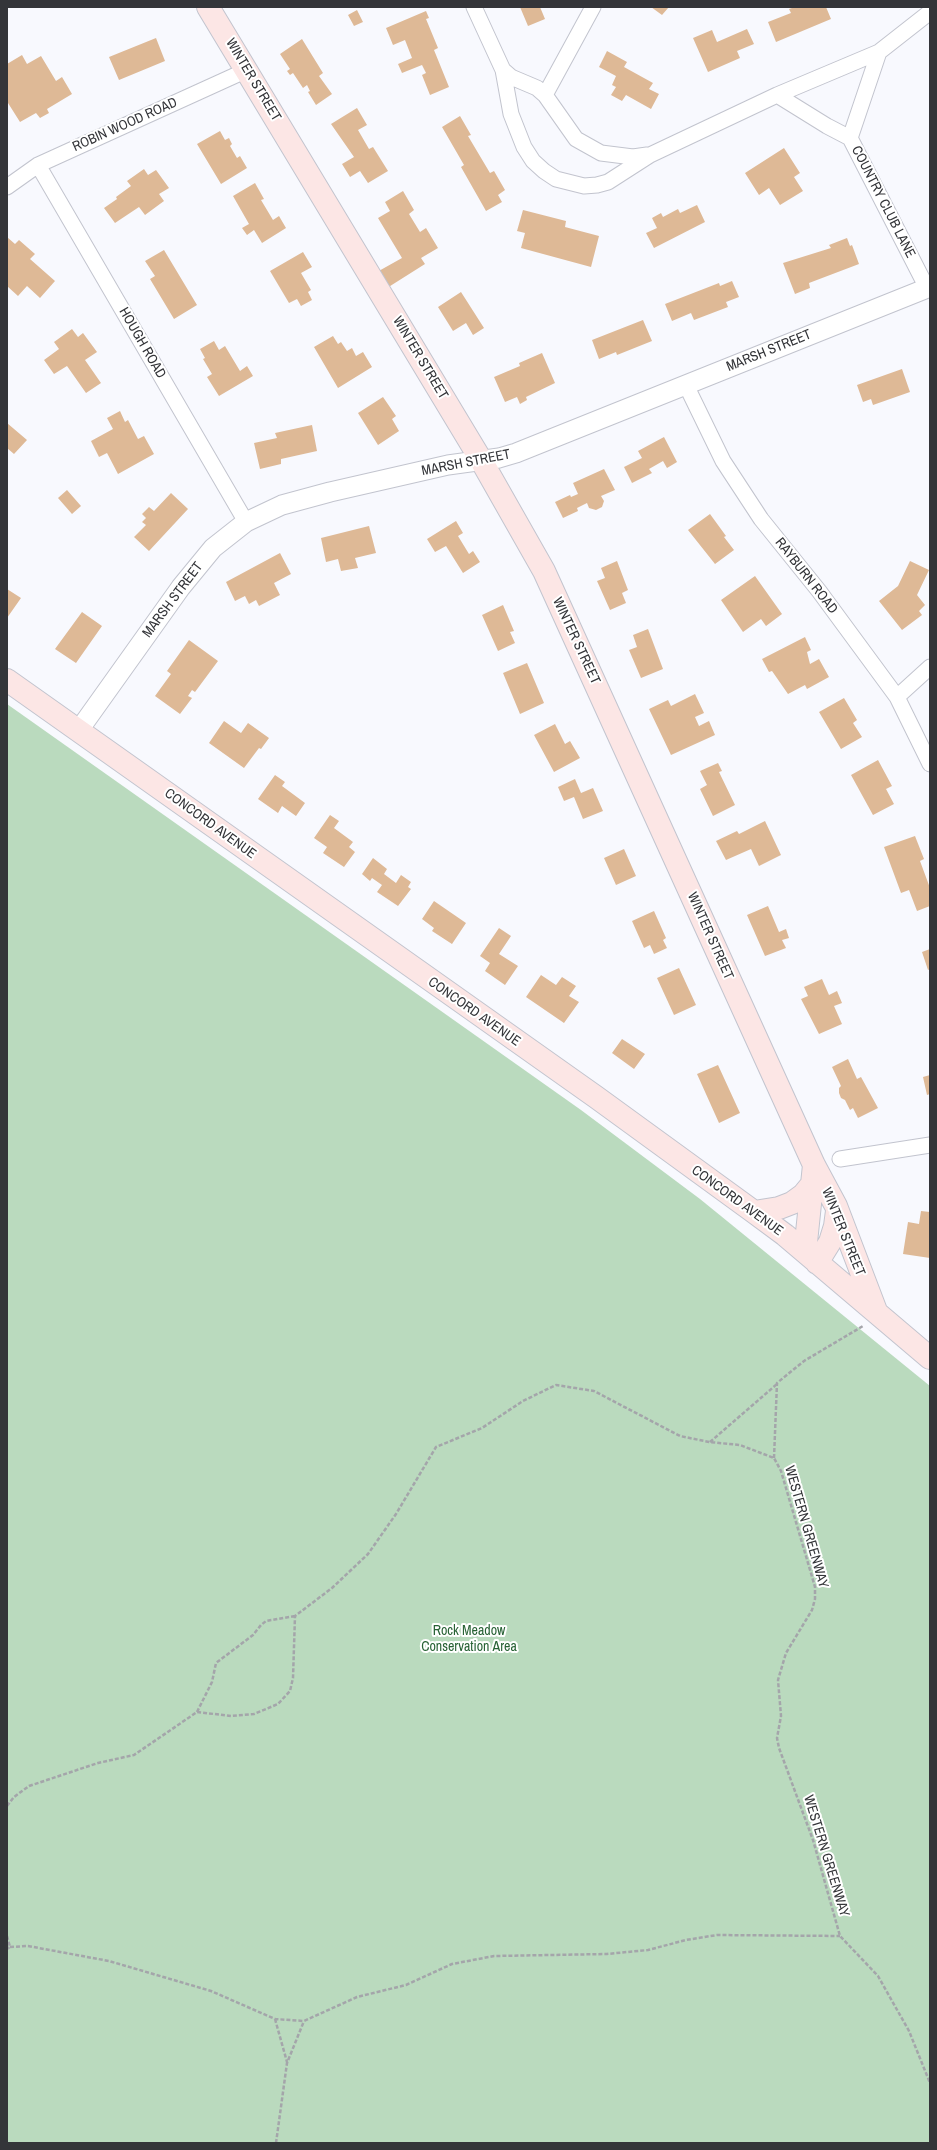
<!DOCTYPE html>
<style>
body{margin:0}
#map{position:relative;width:937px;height:2150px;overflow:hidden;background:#f8f9fe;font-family:"Archivo Narrow",sans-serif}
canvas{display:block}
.frame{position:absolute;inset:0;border:8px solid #343539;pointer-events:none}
</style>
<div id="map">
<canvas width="937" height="2150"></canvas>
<div class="frame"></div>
</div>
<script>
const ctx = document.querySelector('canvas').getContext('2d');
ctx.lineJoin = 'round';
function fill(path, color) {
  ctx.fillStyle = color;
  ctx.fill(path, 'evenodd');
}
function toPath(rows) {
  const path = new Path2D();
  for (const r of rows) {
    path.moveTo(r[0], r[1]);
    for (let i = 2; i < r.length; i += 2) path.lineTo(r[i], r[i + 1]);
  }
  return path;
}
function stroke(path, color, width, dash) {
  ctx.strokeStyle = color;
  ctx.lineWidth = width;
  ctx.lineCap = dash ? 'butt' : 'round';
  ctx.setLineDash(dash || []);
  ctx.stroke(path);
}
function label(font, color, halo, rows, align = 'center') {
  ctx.font = font + ' "Archivo Narrow",sans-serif';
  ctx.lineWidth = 4;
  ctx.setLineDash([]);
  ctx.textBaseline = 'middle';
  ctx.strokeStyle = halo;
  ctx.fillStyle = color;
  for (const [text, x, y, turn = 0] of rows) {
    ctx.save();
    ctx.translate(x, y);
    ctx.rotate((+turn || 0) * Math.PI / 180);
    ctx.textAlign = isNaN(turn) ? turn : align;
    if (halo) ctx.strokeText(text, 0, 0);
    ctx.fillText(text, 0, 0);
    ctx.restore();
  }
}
fill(toPath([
 [7,704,581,1110,700,1199,930,1386,930,2143,7,2143]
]), '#badabe');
fill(toPath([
 [520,7,540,7,545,19,528,26],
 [651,7,669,7,662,15],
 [795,7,826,7,831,19,776,42,768,22,791,13,789,9],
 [357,10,363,22,354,26,348,15],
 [426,11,429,18,426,19,438,48,434,50,449,87,430,95,422,75,426,73,422,65,402,73,398,64,412,58,405,40,393,45,386,28],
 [747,29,754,44,737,51,740,58,708,72,693,38,712,30,717,42],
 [156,38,165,61,119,80,109,57],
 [302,39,323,73,319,76,332,94,316,105,308,92,310,91,307,85,303,88,293,73,290,75,287,71,290,69,280,54],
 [607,51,627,62,624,67,653,83,649,89,659,94,651,109,626,95,622,101,611,95,616,87,612,85,616,76,599,67],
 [22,55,27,64,41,56,56,81,62,77,72,94,47,109,49,113,40,118,36,113,20,122,8,103,7,104,7,64],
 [357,108,367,125,358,130,369,149,373,147,388,171,368,183,360,171,350,177,342,164,354,157,331,124],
 [460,116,471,135,468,136,490,173,494,171,505,190,498,195,502,202,486,211,461,167,464,165,442,127],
 [220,131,225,140,229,138,232,144,230,146,237,158,240,156,247,168,221,184,197,144],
 [784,148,800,173,794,177,803,191,780,205,769,188,759,195,745,173],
 [144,169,148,175,156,170,169,188,159,194,164,201,145,215,139,207,115,223,104,208,117,199,116,197,131,186,127,181],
 [255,183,264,199,261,200,273,220,279,216,286,228,262,243,254,230,247,235,242,228,249,224,233,196],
 [403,191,414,210,409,214,420,232,426,228,438,248,421,258,425,264,387,288,377,272,402,258,378,218,390,211,385,202],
 [697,205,705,222,654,248,646,233,657,228,652,218,661,213,663,217,678,209,680,213],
 [523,210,566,221,565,227,599,236,591,267,521,248,525,233,517,231],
 [7,237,15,244,19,240,35,254,30,259,55,281,40,298,27,286,18,296,7,286],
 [847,238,850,246,852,245,859,264,809,283,810,288,795,294,783,263,831,248,829,245],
 [164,250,197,305,174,319,150,279,155,276,145,261],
 [303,252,312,267,301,273,311,290,308,292,312,300,301,306,297,299,289,303,270,271],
 [732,281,739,297,726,302,728,307,694,320,691,313,672,321,665,304,719,283,720,286],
 [461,292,484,328,473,335,466,323,453,331,438,307],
 [643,320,652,341,617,355,616,352,599,359,592,340],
 [72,329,78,337,83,333,97,352,85,360,101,383,86,393,67,366,54,374,44,360,59,349,54,342],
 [333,336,338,344,341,342,347,351,352,348,356,356,363,352,372,367,338,388,314,347],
 [214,341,219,350,225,346,240,371,247,366,253,376,219,396,207,377,212,374,203,359,205,358,200,349],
 [542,353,555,383,526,397,527,400,520,404,517,397,505,402,494,377,520,366,519,363],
 [902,369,910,392,873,405,871,399,863,402,857,385],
 [383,397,396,416,392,419,399,431,378,445,358,413],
 [120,411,125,422,128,420,138,439,144,436,154,454,118,474,107,453,99,457,91,441,113,429,107,418],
 [7,423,27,440,14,454,7,448],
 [312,425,317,451,281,459,281,464,260,469,254,443,277,438,275,433],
 [664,437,677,462,667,468,663,461,649,469,652,473,632,483,624,467,642,458,638,451],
 [604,469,615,490,601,496,604,501,602,507,596,510,589,508,587,503,577,508,578,511,563,518,555,502,570,495,571,497,578,494,573,483],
 [67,490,81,506,72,514,58,498],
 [171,493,188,509,149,551,134,537,146,525,142,522,146,518,142,514,149,507,154,511],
 [710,514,726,536,724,537,734,550,715,564,688,530],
 [456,521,463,533,458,536,469,554,473,551,480,562,463,573,446,546,435,552,427,539],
 [369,526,376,553,355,558,358,568,341,571,338,559,326,562,321,538],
 [280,553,291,574,274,583,280,595,259,606,256,600,249,604,245,596,235,601,226,582],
 [617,561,628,590,622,593,626,603,610,610,597,581,605,578,601,568],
 [910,561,929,570,917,595,925,605,919,611,922,615,902,630,879,601,898,586],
 [755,576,782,614,766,626,761,619,743,632,721,600],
 [7,589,21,598,7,618],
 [503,605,514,631,510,632,515,643,498,651,482,615],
 [82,612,102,626,76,663,55,649],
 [648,629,663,669,641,678,629,650,637,647,633,635],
 [805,637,811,650,807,652,810,664,819,659,829,677,807,689,805,685,788,694,772,671,769,672,762,659],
 [189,640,218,661,195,692,192,690,188,696,192,698,180,714,155,696,171,674,167,671],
 [527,663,544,703,520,714,503,673],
 [695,694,704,713,695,717,699,726,709,721,715,735,671,755,649,709,668,700,671,706],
 [844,698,857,720,853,723,862,737,841,749,819,712],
 [224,721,241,733,248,723,269,738,261,749,259,748,244,768,209,743],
 [555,724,565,744,570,741,580,758,554,772,534,735],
 [878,760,892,786,886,789,894,804,873,815,851,775],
 [718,763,722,771,719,772,735,805,713,816,700,789,707,785,700,771],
 [275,775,285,782,282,786,305,803,296,816,282,806,278,813,258,799],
 [575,779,581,793,593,788,603,811,583,819,574,797,564,801,558,787],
 [330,815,339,821,334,828,353,842,349,847,355,852,344,867,323,853,327,847,314,838],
 [765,821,781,855,759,866,751,849,726,860,716,841,737,831,739,834],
 [915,836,924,859,920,861,930,888,930,906,917,911,909,890,901,893,884,847],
 [624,849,636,876,616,885,604,858],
 [373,858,387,869,384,874,396,883,401,875,411,882,408,887,411,889,398,906,377,892,382,885,372,878,370,881,362,874],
 [434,901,466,923,452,944,432,931,434,928,422,919],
 [768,906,779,932,786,929,789,938,782,940,786,948,765,956,747,915],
 [654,911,666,938,663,940,667,948,654,954,650,945,644,948,632,921],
 [499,928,511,936,499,954,518,966,505,985,485,971,490,963,480,956],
 [930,949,930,969,928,970,922,952],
 [679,968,696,1005,674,1015,657,978],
 [541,975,556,985,562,977,576,986,569,996,579,1002,564,1023,526,997],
 [822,979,829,995,837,991,842,1003,834,1006,842,1024,819,1034,801,999,808,996,804,987],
 [622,1039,645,1054,634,1069,612,1053],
 [848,1059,857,1079,861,1077,878,1108,858,1118,853,1108,850,1110,845,1100,841,1098,839,1093,839,1088,841,1086,832,1067],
 [718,1065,740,1113,719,1123,697,1074],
 [930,1075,930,1094,927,1095,923,1077],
 [921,1211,930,1212,930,1258,903,1254,908,1222,919,1224]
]), '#deb996');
const minor = toPath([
 [474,7,503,70,511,77,537,88,545,95,576,139,601,153,633,157,647,155],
 [503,70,511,114,524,147,533,161,544,171,556,179,584,186,597,185,608,182,650,155,777,95,827,126,850,138,927,288],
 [545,95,593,7],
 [777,95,879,52,930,12],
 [850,138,879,52],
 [38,165,246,522],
 [7,187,38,165,247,70],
 [686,385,723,461,761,519,819,591,897,697,930,764],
 [897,697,930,667],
 [840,1159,930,1145]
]);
const tertiary = toPath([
 [79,730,181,587,213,548,246,522,282,505,330,492,448,465,499,458,516,453,930,287]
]);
const secondary = toPath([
 [208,7,481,460,544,571,814,1165,836,1206,876,1311],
 [7,680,596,1097,754,1212,785,1235,930,1358],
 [754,1212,779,1208,792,1203,803,1195,812,1184],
 [805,1252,814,1165],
 [817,1263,830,1242,835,1226,837,1211]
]);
stroke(minor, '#c2c4ce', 17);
stroke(tertiary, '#c2c4ce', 21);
stroke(secondary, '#c2c4ce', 24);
stroke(toPath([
 [710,1442,777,1384],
 [774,1458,777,1383,804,1361,863,1326],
 [197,1712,212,1682,216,1663,253,1635,261,1625,266,1621,295,1616],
 [7,1806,14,1797,29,1786,98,1763,134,1755,197,1712,231,1716,254,1714,278,1704,290,1691,293,1678,295,1616,332,1588,368,1554,396,1514,436,1447,482,1428,523,1401,556,1385,594,1391,680,1436,709,1442,740,1445,774,1458,781,1471,815,1587,815,1599,812,1610,786,1653,778,1680,781,1716,777,1738,779,1748,813,1840,840,1936,878,1976,909,2031,930,2083],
 [7,1936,10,1947,7,1949],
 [10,1947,28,1946,109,1961,211,1991,275,2019,304,2021,357,1997,406,1985,452,1964,494,1956,607,1954,648,1950,686,1940,717,1935,840,1936],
 [275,2019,287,2062],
 [276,2143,287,2063,304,2021]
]), '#a4a5aa', 2.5, [4, 2]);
stroke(minor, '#fff', 15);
stroke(tertiary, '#fff', 19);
stroke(secondary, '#fce6e5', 22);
label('14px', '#343539', '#fff', [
 ["WINTER STREET",253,80,59],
 ["ROBIN WOOD ROAD",125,125,-24],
 ["COUNTRY CLUB LANE",883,202,63],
 ["HOUGH ROAD",142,343,60],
 ["MARSH STREET",769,351,-22],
 ["WINTER STREET",420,358,59],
 ["MARSH STREET",466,463,-11],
 ["RAYBURN ROAD",806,576,52],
 ["MARSH STREET",173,600,-53],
 ["WINTER STREET",576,641,65],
 ["CONCORD AVENUE",210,824,36],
 ["WINTER STREET",710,936,66],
 ["CONCORD AVENUE",474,1012,35],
 ["CONCORD AVENUE",737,1201,36],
 ["WINTER STREET",843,1232,68],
 ["WESTERN GREENWAY",806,1527,74],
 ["WESTERN GREENWAY",826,1856,73]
]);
label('14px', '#276134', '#fff', [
 ["Rock Meadow",469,1631],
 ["Conservation Area",469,1647]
]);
</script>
